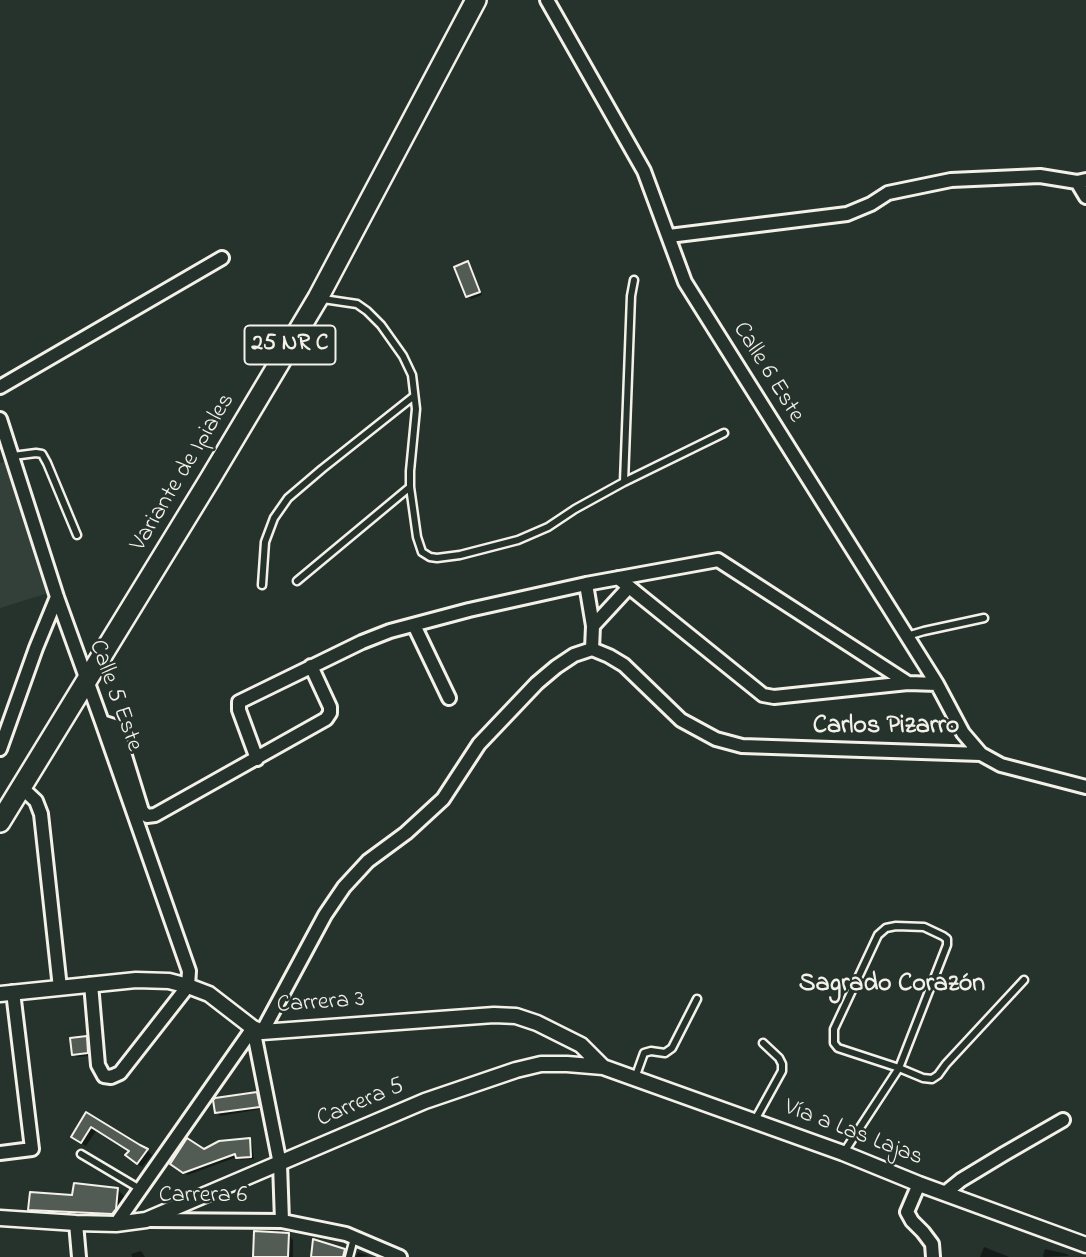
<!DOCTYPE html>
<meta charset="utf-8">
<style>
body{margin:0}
canvas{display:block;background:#26332d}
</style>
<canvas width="1086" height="1257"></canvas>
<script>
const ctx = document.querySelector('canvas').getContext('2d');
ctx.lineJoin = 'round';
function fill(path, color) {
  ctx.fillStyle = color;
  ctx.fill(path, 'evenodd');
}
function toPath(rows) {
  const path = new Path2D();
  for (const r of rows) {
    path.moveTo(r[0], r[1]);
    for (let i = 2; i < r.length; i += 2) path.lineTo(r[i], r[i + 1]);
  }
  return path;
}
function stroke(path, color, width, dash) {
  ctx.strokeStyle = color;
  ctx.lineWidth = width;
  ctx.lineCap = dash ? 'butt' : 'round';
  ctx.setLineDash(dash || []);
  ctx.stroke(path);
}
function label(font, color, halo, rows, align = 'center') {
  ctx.font = font + ' "Indie Flower",sans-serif';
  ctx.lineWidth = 5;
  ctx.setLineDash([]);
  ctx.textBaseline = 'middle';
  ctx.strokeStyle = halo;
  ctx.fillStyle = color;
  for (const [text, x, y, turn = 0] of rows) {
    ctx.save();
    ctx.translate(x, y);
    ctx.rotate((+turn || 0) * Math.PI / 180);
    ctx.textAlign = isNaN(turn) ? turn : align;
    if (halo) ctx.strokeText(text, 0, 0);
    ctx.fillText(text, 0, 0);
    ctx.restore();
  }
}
fill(toPath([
 [8,461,48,593,0,608,0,463]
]), '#333f39');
fill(toPath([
 [468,263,471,266,482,295,471,299,468,296],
 [86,1038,89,1041,90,1056,77,1057,74,1054],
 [256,1094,259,1097,262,1109,220,1116,217,1112],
 [87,1114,147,1150,152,1155,142,1167,132,1159,130,1152,96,1131,86,1146,78,1141],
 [249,1140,252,1143,254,1159,241,1160,237,1157,188,1175,175,1167,204,1151],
 [118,1190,125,1197,122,1217,119,1221,37,1217,30,1210,74,1197],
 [288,1234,293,1240,293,1257,255,1257],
 [984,1247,1007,1256,1009,1257,980,1257],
 [1045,1249,1067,1254,1069,1256,1044,1257,1043,1256],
 [141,1251,145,1257,132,1257,131,1254],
 [358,1252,367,1255,368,1256,356,1257]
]), '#0007');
const building = toPath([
 [468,261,480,292,466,297,454,267,468,261],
 [87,1036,88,1053,72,1055,70,1038,87,1036],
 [257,1092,260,1107,215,1113,213,1100,215,1098,257,1092],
 [86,1112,140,1145,148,1149,137,1164,125,1155,129,1151,91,1127,81,1143,71,1137,86,1112],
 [187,1138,204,1149,219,1141,250,1138,251,1157,236,1158,235,1154,183,1173,170,1164,187,1138],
 [74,1183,118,1188,116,1209,112,1214,28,1210,30,1192,72,1195,74,1183],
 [254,1231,289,1233,288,1257,253,1257,254,1231],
 [313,1239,345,1249,343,1257,311,1257,313,1239]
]);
fill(building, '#525c55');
stroke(building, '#f4f1e8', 2);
const service = toPath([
 [323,299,357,304,367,311,381,325,403,356,412,375,416,409,410,471,410,487,417,537,422,552,430,557,437,558,460,555,518,540,548,527,575,509,624,482,631,296,634,280],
 [13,456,36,453,42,454,47,463,77,535],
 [624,482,724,433],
 [297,581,410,487],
 [262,585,265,542,274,518,288,498,322,469,414,396],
 [907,636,924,631,984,618],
 [635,1078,644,1053,651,1051,665,1053,672,1048,697,999],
 [755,1120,782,1071,782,1064,779,1058,763,1043],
 [844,1152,899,1068,947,945,947,939,943,936,924,927,896,926,886,928,878,935,834,1029,834,1043,838,1048,899,1068,923,1078,932,1079,938,1075,946,1064,1024,980],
 [81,1154,140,1189],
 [349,1257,354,1238]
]);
const minor = toPath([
 [547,0,644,171,685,282,937,684,963,733,981,754],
 [1077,182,1086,197],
 [669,236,847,214,871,204,888,193,951,180,1040,176,1077,182,1086,180],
 [0,387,222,258],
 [0,419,57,597,102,722,189,971,188,986,120,1073,111,1077,104,1076,98,1065,91,984],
 [618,578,763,695,774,697,908,683,937,684],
 [586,584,593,626,592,649],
 [414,625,449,698],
 [593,626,629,587],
 [102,722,114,726,117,730,142,811,147,816,155,815,326,719,330,713,330,707,311,666],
 [0,749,36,648,57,597],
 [257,759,239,710,239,702,362,642,390,631,469,610,586,584,718,560,908,683],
 [21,787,36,801,41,814,60,988],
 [253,1028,280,1164,282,1221],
 [262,1032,325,915,344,887,368,861,406,833,443,799,479,744,537,683,556,667,574,655,592,649,609,656,624,665,681,720,716,739,742,746,981,754,1001,765,1086,787],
 [0,1153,32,1149,13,992],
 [919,1184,907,1212,912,1221,923,1232,932,1244,933,1257],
 [945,1193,961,1180,1004,1154,1063,1120],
 [150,1220,282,1221,346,1234,400,1257],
 [76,1223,79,1257],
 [116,1224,253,1028]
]);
const tertiary = toPath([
 [0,994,136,980,169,981,188,986,209,994,253,1028,262,1032,494,1015,516,1016,537,1023,581,1045,603,1067],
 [0,1218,76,1223,116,1224,146,1220,425,1101,516,1070,541,1064,567,1064,603,1067,843,1153,919,1184,1086,1245]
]);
const trunk = toPath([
 [0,822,210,479,318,298,476,0]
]);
stroke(service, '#f4f1e8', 11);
stroke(minor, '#f4f1e8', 18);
stroke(tertiary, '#f4f1e8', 19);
stroke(trunk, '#f4f1e8', 24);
stroke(service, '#26332d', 6);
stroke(minor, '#26332d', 12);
stroke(tertiary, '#26332d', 14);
stroke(trunk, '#26332d', 19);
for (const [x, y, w] of [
 [290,345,91]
]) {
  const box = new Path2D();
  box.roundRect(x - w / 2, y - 19.5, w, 39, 5);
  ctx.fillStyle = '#26332d';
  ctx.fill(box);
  stroke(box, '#f4f1e8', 2);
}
label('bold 23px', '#f4f1e8', null, [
 ["25 NR C",290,345]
]);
label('24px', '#f4f1e8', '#26332d', [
 ["Calle 6 Este",767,373,58],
 ["Variante de Ipiales",184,473,-59],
 ["Calle 5 Este",114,696,70],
 ["Carrera 3",321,1004,-4],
 ["Carrera 5",361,1104,-23],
 ["Vía a Las Lajas",853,1134,21],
 ["Carrera 6",203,1197]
]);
label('bold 26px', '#f4f1e8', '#26332d', [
 ["Carlos Pizarro",886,728],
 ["Sagrado Corazón",892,986]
]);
</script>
